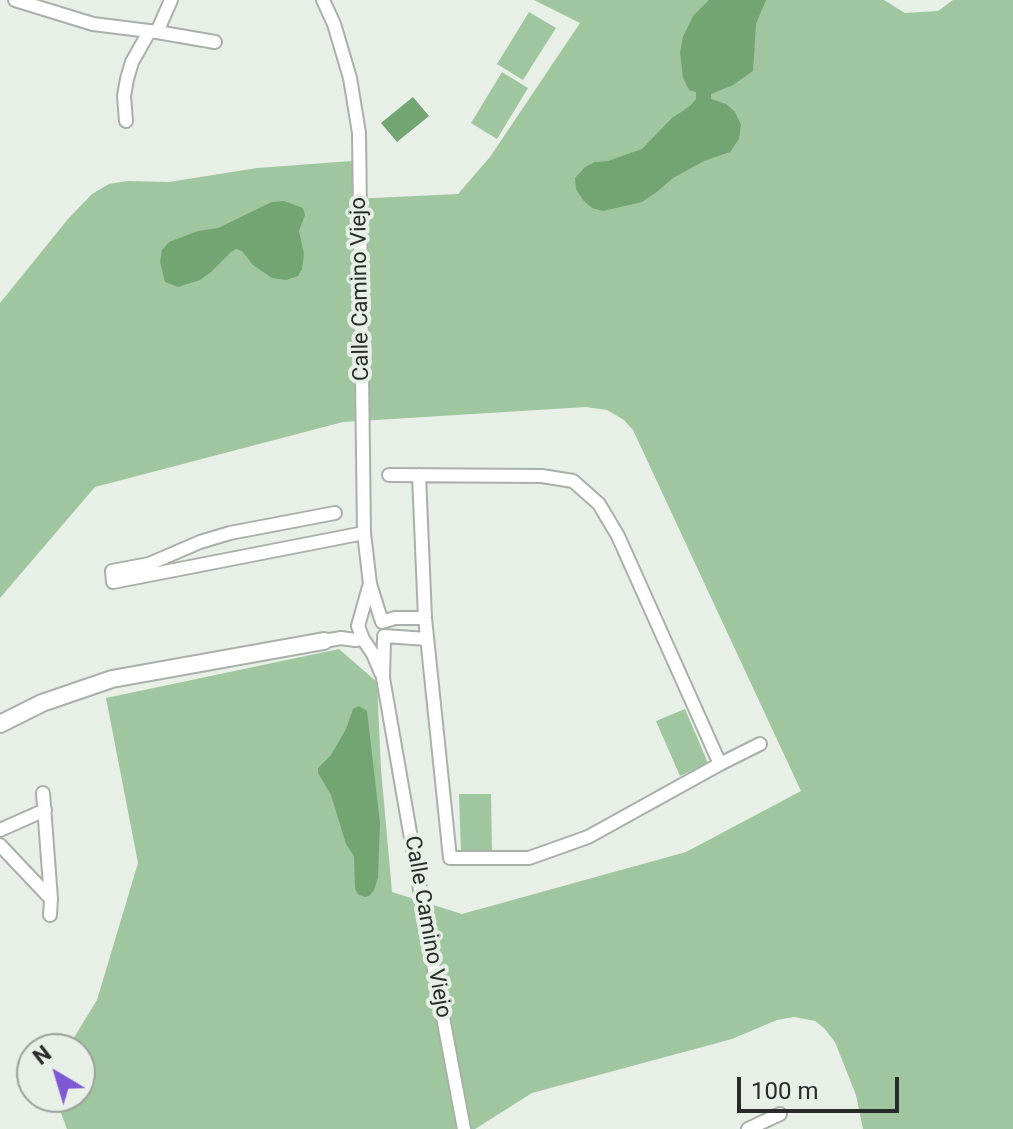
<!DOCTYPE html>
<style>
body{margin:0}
#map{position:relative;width:1013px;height:1129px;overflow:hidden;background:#e7efe7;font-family:Roboto,sans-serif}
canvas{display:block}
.north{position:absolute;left:16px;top:1033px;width:80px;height:80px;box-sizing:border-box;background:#e7efe7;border:2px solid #9ba19b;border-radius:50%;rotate:322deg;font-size:22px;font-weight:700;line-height:32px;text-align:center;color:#282b28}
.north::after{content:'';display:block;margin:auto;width:28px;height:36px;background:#7f59d3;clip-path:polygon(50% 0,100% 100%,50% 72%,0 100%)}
.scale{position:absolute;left:737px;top:1077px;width:162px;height:36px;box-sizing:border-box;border:4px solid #282b28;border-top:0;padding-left:10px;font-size:24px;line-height:28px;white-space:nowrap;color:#282b28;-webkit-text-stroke:6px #e7efe7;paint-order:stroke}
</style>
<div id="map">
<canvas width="1013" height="1129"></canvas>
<div class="north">N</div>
<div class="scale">100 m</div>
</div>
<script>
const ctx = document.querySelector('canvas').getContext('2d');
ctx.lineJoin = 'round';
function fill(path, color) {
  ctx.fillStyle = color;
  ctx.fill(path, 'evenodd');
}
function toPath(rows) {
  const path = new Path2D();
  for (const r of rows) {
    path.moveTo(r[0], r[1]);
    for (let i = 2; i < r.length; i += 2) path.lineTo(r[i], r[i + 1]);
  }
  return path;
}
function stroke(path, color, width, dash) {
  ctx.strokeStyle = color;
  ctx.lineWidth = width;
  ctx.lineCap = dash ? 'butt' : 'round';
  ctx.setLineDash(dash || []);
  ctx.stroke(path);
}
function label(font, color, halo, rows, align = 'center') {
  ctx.font = font + ' Roboto,sans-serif';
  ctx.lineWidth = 8;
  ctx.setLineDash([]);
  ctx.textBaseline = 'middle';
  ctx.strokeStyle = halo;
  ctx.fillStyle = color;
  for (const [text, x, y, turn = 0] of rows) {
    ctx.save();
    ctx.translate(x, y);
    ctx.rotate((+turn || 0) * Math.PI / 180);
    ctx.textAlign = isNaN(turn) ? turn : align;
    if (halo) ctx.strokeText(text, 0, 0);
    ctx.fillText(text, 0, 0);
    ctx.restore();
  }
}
fill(toPath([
 [534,0,884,0,905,13,938,11,953,0,1013,0,1013,1129,863,1129,856,1095,835,1042,824,1028,815,1021,794,1017,777,1020,732,1039,532,1093,475,1129,67,1129,55,1097,80,1097,80,1049,67,1049,97,1000,138,863,106,698,339,649,377,682,381,769,392,892,462,914,686,852,801,791,633,430,624,420,607,410,586,407,343,422,95,487,0,598,0,303,68,219,92,194,109,184,127,181,169,182,257,168,352,161,352,199,458,194,490,157,580,23],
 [529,12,556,28,523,80,497,64],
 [502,72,528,88,497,139,471,123],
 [685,709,708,763,680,776,656,721],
 [459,794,491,794,492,851,461,852]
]), '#9fc69e');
fill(toPath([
 [709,0,766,0,756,24,753,71,733,85,711,94,711,99,726,104,735,112,741,125,739,139,730,152,704,161,673,178,658,191,642,202,603,211,592,208,583,200,576,189,575,178,585,167,595,162,608,161,642,149,672,118,690,106,696,99,696,92,689,90,683,78,680,52,683,37,693,16],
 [413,97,429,116,397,142,381,123],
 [284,201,303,208,305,215,299,231,304,254,302,269,298,276,286,280,272,278,253,265,242,251,236,249,231,252,211,272,200,280,178,287,165,282,160,262,162,250,169,242,198,231,218,228,272,202],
 [359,706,367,711,380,823,378,878,374,890,369,896,365,897,359,895,355,889,354,856,346,844,331,795,318,773,318,768,331,755,346,729,353,709]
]), '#72a571');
const minor = toPath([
 [15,0,93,24,157,32,171,0],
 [323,0,334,24,350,78,359,133,364,533,370,584,381,619],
 [157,32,215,42],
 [126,121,124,96,127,79,132,62,149,32],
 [389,475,542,476,573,481,599,504,618,536,720,764],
 [419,475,425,618,450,858,529,858,588,837,720,764,760,744],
 [335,513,230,533,200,542,149,564,112,571,113,582,364,533],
 [369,587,358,626,363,639,373,654,381,673],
 [382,622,395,618,425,618],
 [384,636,427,639],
 [384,638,383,678,433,964,464,1129],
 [324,641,341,638,355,640,363,639],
 [0,830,45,810],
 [0,845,51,899,43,793],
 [50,915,51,899],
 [748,1129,780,1114]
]);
const tertiary = toPath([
 [0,724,42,703,112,679,324,641]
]);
stroke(minor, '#a9b0a9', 16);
stroke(tertiary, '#a9b0a9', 20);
stroke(minor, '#fff', 12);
stroke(tertiary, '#fff', 16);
label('22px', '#282b28', '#e7efe7', [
 ["Calle Camino Viejo",361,289,-91],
 ["Calle Camino Viejo",427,927,80]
]);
</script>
